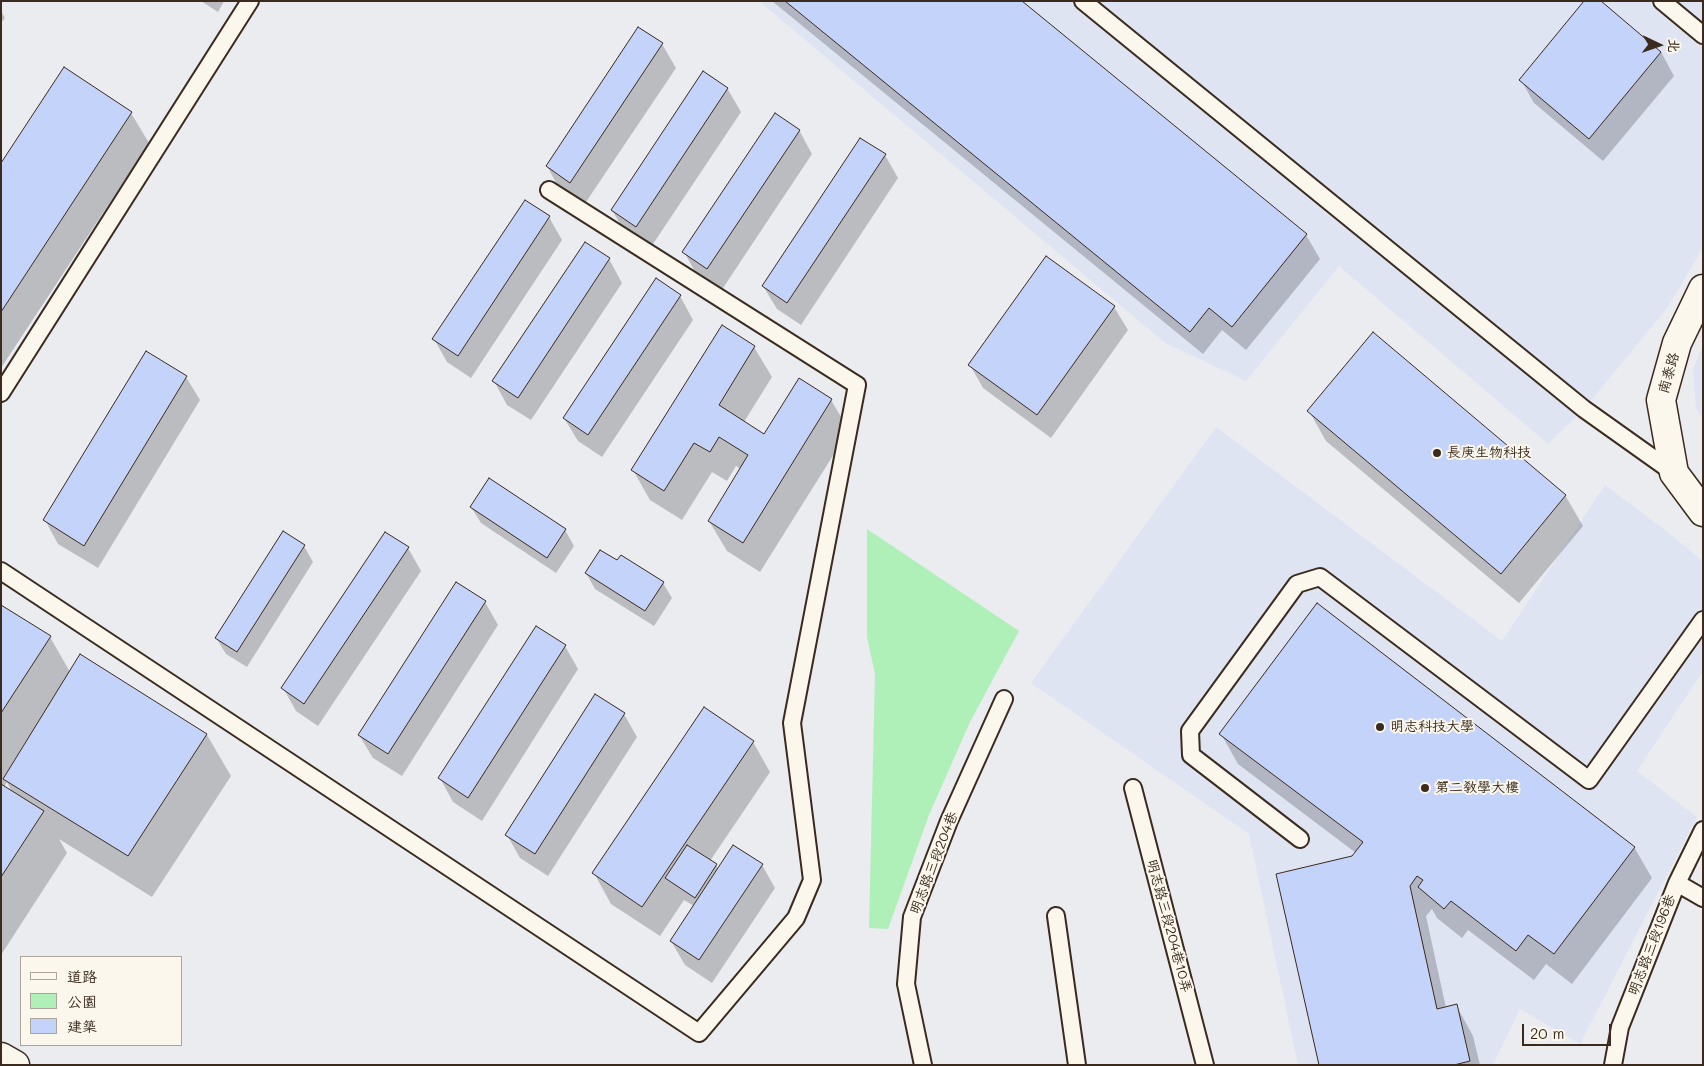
<!DOCTYPE html>
<meta charset="utf-8">
<style>
body{margin:0}
#map{position:relative;width:1704px;height:1066px;overflow:hidden;background:#eaecf0;font-family:Mali,"LXGW WenKai TC",sans-serif}
canvas{display:block}
.frame{position:absolute;inset:0;border:2px solid #3b2a1e;pointer-events:none}
.legend{position:absolute;left:20px;top:956px;width:162px;height:90px;box-sizing:border-box;background:#fbf7ec;border:1px solid #aea59a;margin:0;padding:6px 9px;list-style:none;font-size:15px;color:#3b2a1e}
.legend li{display:flex;align-items:center;gap:10px;height:25px}
.legend b{width:25px;border:1px solid #aea59a}
.north{position:absolute;left:1634px;top:20px;width:50px;height:50px;-webkit-text-stroke:4px #fbf7ec;paint-order:stroke;rotate:93deg;font-size:14px;font-weight:700;line-height:20px;text-align:center;color:#3b2a1e}
.north::after{content:'';display:block;margin:auto;width:18px;height:22px;background:#3b2a1e;clip-path:polygon(50% 0,100% 100%,50% 72%,0 100%)}
.scale{position:absolute;left:1522px;top:1024px;width:89px;height:22px;box-sizing:border-box;border:2px solid #3b2a1e;border-top:0;padding-left:6px;font-size:15px;line-height:18px;white-space:nowrap;color:#3b2a1e;-webkit-text-stroke:4px #fbf7ec;paint-order:stroke}
</style>
<div id="map">
<canvas width="1704" height="1066"></canvas>
<div class="frame"></div>
<ul class="legend">
<li><b style="height:6px;background:#fbf7ec"></b>道路</li>
<li><b style="height:14px;background:#aff0b9"></b>公園</li>
<li><b style="height:14px;background:#c4d3fa"></b>建築</li>
</ul>
<div class="north">北</div>
<div class="scale">20 m</div>
</div>
<script>
const ctx = document.querySelector('canvas').getContext('2d');
ctx.lineJoin = 'round';
function fill(path, color) {
  ctx.fillStyle = color;
  ctx.fill(path, 'evenodd');
}
function toPath(rows) {
  const path = new Path2D();
  for (const r of rows) {
    path.moveTo(r[0], r[1]);
    for (let i = 2; i < r.length; i += 2) path.lineTo(r[i], r[i + 1]);
  }
  return path;
}
function stroke(path, color, width, dash) {
  ctx.strokeStyle = color;
  ctx.lineWidth = width;
  ctx.lineCap = dash ? 'butt' : 'round';
  ctx.setLineDash(dash || []);
  ctx.stroke(path);
}
function label(font, color, halo, rows, align = 'center') {
  ctx.font = font + ' Mali,"LXGW WenKai TC",sans-serif';
  ctx.lineWidth = 4;
  ctx.setLineDash([]);
  ctx.textBaseline = 'middle';
  ctx.strokeStyle = halo;
  ctx.fillStyle = color;
  for (const [text, x, y, turn = 0] of rows) {
    ctx.save();
    ctx.translate(x, y);
    ctx.rotate((+turn || 0) * Math.PI / 180);
    ctx.textAlign = isNaN(turn) ? turn : align;
    if (halo) ctx.strokeText(text, 0, 0);
    ctx.fillText(text, 0, 0);
    ctx.restore();
  }
}
fill(toPath([
 [759,1,1703,1,1703,248,1667,308,1584,409,1548,444,1339,266,1246,381,1165,343],
 [1703,345,1703,419,1696,408,1693,369],
 [1216,427,1502,641,1605,485,1661,527,1703,561,1703,671,1637,771,1697,817,1580,1044,1520,1009,1493,1065,1298,1065,1249,834,1031,683]
]), '#dfe4f3');
fill(toPath([
 [867,529,1019,631,970,722,929,815,888,929,869,928,875,674,867,637]
]), '#aff0b9');
fill(toPath([
 [201,1,224,1,218,12],
 [772,1,1020,1,1306,235,1320,259,1246,350,1222,330,1203,354],
 [1,11,5,18,1,23],
 [662,44,676,68,584,205,560,190,547,166],
 [1661,52,1674,76,1603,161,1534,103,1521,80],
 [727,88,741,112,649,250,626,234,612,210],
 [131,113,149,143,1,368,1,165],
 [799,130,812,154,721,291,697,275,684,252],
 [885,155,898,178,801,325,777,309,763,286],
 [549,217,562,240,471,378,447,362,434,339],
 [1046,258,1114,307,1128,330,1051,438,983,388,970,365],
 [609,259,622,283,531,420,507,405,494,381],
 [680,296,693,320,602,457,578,441,564,418],
 [754,347,772,377,744,422,765,435,831,400,849,430,760,572,727,551,709,521,741,469,736,466,727,481,712,472,682,520,650,500,633,470],
 [186,377,200,400,98,568,58,544,45,520],
 [1309,411,1565,495,1583,526,1519,603,1326,441],
 [471,507,565,530,574,546,556,573,481,523],
 [304,546,313,562,247,667,226,654,216,638],
 [408,548,421,571,318,726,296,711,283,688],
 [618,562,663,583,672,598,654,626,595,589,586,573],
 [485,602,498,625,402,776,373,758,359,735],
 [1,607,50,637,70,672,80,655,207,735,231,776,152,897,59,839,67,853,1,955],
 [7,782,12,792,4,787],
 [565,646,578,669,482,821,453,802,440,778],
 [624,714,637,737,548,876,520,858,507,835],
 [1221,734,1634,847,1652,878,1572,984,1546,964,1534,980,1468,930,1462,938,1437,918,1432,909,1426,916,1446,1008,1456,1005,1473,1036,1480,1065,1321,1065,1353,857,1356,853,1238,764],
 [753,742,770,772,710,861,716,865,719,870,762,865,775,888,712,983,685,965,671,941,694,906,684,900,660,936,611,904,594,873]
]), '#0003');
const building = toPath([
 [785,1,1022,1,1307,234,1232,327,1209,308,1190,332,785,1],
 [1584,1,1601,1,1661,52,1589,139,1519,80,1584,1],
 [638,27,663,43,570,183,546,166,638,27],
 [64,67,132,112,1,312,1,163,64,67],
 [703,71,728,88,636,227,611,210,703,71],
 [775,113,800,130,707,269,682,252,775,113],
 [860,138,886,154,787,303,762,286,860,138],
 [525,200,550,216,458,356,432,339,525,200],
 [585,242,610,258,518,398,492,381,585,242],
 [1046,256,1115,306,1037,415,968,365,1046,256],
 [656,278,681,295,588,435,563,418,656,278],
 [722,325,755,346,719,405,764,434,799,378,832,399,743,543,708,521,748,455,719,437,710,452,694,443,664,491,631,470,722,325],
 [1373,332,1566,495,1501,574,1307,411,1373,332],
 [146,351,187,376,84,546,43,520,146,351],
 [489,478,566,529,547,558,470,507,489,478],
 [283,531,305,545,237,652,215,638,283,531],
 [385,532,409,547,304,704,281,688,385,532],
 [600,550,617,560,621,555,664,582,645,611,585,573,600,550],
 [456,582,486,601,388,754,358,735,456,582],
 [1317,603,1635,847,1554,954,1528,935,1516,951,1451,901,1444,909,1418,887,1423,880,1417,876,1410,886,1437,1009,1457,1004,1470,1061,1454,1065,1319,1065,1276,874,1352,856,1363,842,1219,734,1317,603],
 [1,605,51,636,1,713,1,605],
 [536,626,566,645,468,798,438,778,536,626],
 [80,654,207,734,128,856,3,779,80,654],
 [595,694,625,713,535,854,505,835,595,694],
 [704,707,754,741,642,907,592,873,704,707],
 [1,784,44,811,1,877,1,784],
 [687,845,717,864,695,898,665,878,687,845],
 [733,845,763,864,699,960,670,941,733,845]
]);
fill(building, '#c4d3fa');
stroke(building, '#3b2a1e', 1);
const lane = toPath([
 [1083,1,1584,409,1674,473],
 [1662,1,1703,35],
 [1,393,250,1],
 [1,571,699,1033,796,918,812,880,792,723,857,385,549,190],
 [1133,788,1205,1065],
 [1300,839,1191,755,1190,731,1297,584,1320,577,1589,780,1703,620],
 [1677,883,1703,898],
 [1056,916,1077,1065],
 [923,1065,906,984,912,917,949,821,1004,699],
 [1613,1065,1620,1027,1677,883,1703,830]
]);
const street = toPath([
 [1703,289,1677,343,1661,400,1674,473,1703,512]
]);
const secondary = toPath([
 [1,1057,15,1065]
]);
stroke(lane, '#3b2a1e', 20);
stroke(street, '#3b2a1e', 31);
stroke(secondary, '#3b2a1e', 31);
stroke(lane, '#fbf7ec', 16);
stroke(street, '#fbf7ec', 28);
stroke(secondary, '#fbf7ec', 28);
for (const [x, y, r, color] of [
 [1437,453,5,"#3b2a1e"],
 [1380,727,5,"#3b2a1e"],
 [1425,788,5,"#3b2a1e"]
]) {
  const dot = new Path2D();
  dot.arc(x, y, r, 0, 2 * Math.PI);
  ctx.fillStyle = color;
  ctx.fill(dot);
  stroke(dot, '#fbf7ec', 2);
}
label('14px', '#3b2a1e', '#fbf7ec', [
 ["南泰路",1669,373,-74],
 ["明志路三段204巷",934,863,-69],
 ["明志路三段204巷10弄",1169,926,75],
 ["明志路三段196巷",1652,945,-69]
]);
label('14px', '#3b2a1e', '#fbf7ec', [
 ["長庚生物科技",1447,453],
 ["明志科技大學",1390,727],
 ["第二教學大樓",1435,788]
], 'left');
</script>
